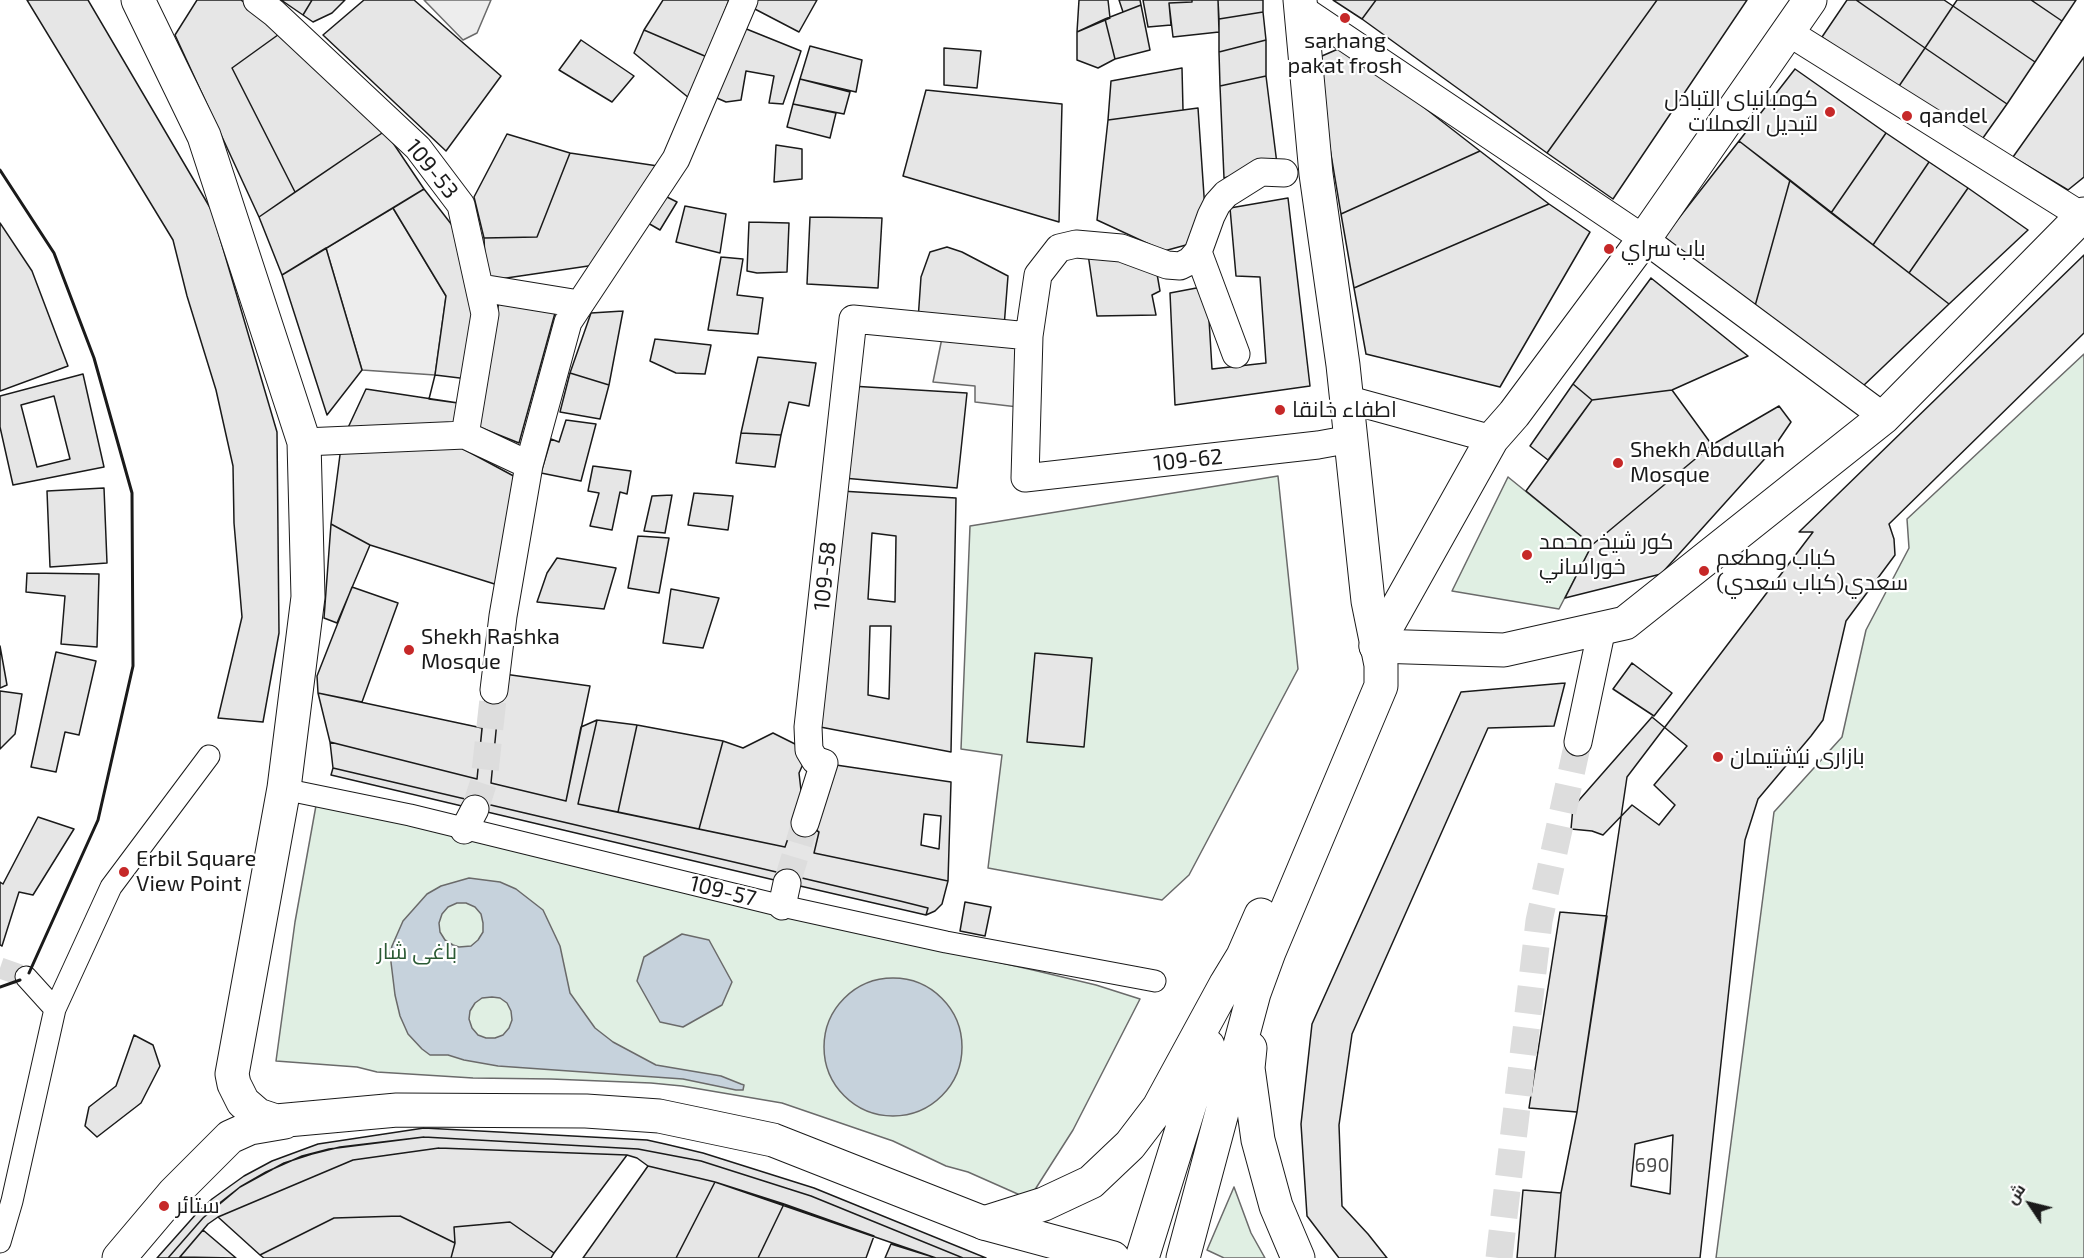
<!DOCTYPE html>
<meta charset="utf-8">
<style>
body{margin:0}
#map{position:relative;width:2084px;height:1258px;overflow:hidden;background:#fff;font-family:"Exo 2",Cairo,sans-serif}
canvas{display:block}
.north{position:absolute;left:2000px;top:1174px;width:60px;height:60px;-webkit-text-stroke:4px #fff;paint-order:stroke;rotate:305deg;font-size:16px;font-weight:700;line-height:24px;text-align:center;color:#1a1a1a}
.north::after{content:'';display:block;margin:auto;width:21px;height:27px;background:#1a1a1a;clip-path:polygon(50% 0,100% 100%,50% 72%,0 100%)}
</style>
<div id="map">
<canvas width="2084" height="1258"></canvas>
<div class="north">ش</div>
</div>
<script>
const ctx = document.querySelector('canvas').getContext('2d');
ctx.lineJoin = 'round';
function fill(path, color) {
  ctx.fillStyle = color;
  ctx.fill(path, 'evenodd');
}
function toPath(rows) {
  const path = new Path2D();
  for (const r of rows) {
    if (r.length === 3) {
      path.moveTo(r[0] + r[2], r[1]);
      path.arc(r[0], r[1], r[2], 0, 2 * Math.PI);
      continue;
    }
    path.moveTo(r[0], r[1]);
    for (let i = 2; i < r.length; i += 2) path.lineTo(r[i], r[i + 1]);
  }
  return path;
}
function stroke(path, color, width, dash) {
  ctx.strokeStyle = color;
  ctx.lineWidth = width;
  ctx.lineCap = dash ? 'butt' : 'round';
  ctx.setLineDash(dash || []);
  ctx.stroke(path);
}
function label(font, color, halo, rows, align = 'center') {
  ctx.font = font + ' "Exo 2",Cairo,sans-serif';
  ctx.lineWidth = 4.5;
  ctx.setLineDash([]);
  ctx.textBaseline = 'middle';
  ctx.strokeStyle = halo;
  ctx.fillStyle = color;
  for (const [text, x, y, turn = 0] of rows) {
    ctx.save();
    ctx.translate(x, y);
    ctx.rotate((+turn || 0) * Math.PI / 180);
    ctx.textAlign = isNaN(turn) ? turn : align;
    if (halo) ctx.strokeText(text, 0, 0);
    ctx.fillText(text, 0, 0);
    ctx.restore();
  }
}
const green = toPath([
 [2084,354,2084,1258,1716,1258,1774,812,1842,737,1866,630,1909,548,1907,519,2084,354],
 [1278,476,1298,669,1189,875,1162,900,988,868,1002,755,961,749,970,526,1278,476],
 [1508,477,1592,545,1559,609,1452,591,1508,477],
 [317,800,842,927,1033,970,1096,985,1140,999,1073,1130,1029,1199,968,1172,946,1166,893,1141,782,1103,682,1086,651,1083,551,1079,473,1078,377,1072,357,1067,276,1061,295,922,317,800],
 [1234,1187,1251,1233,1265,1258,1224,1258,1207,1250,1234,1187]
]);
fill(green, '#e0efe3');
stroke(green, '#6a6a6a', 1.5);
const parking = toPath([
 [424,0,491,0,477,33,463,40,424,0],
 [393,208,446,296,435,375,362,370,326,248,393,208],
 [942,338,1016,346,1018,407,975,402,975,386,933,382,942,338]
]);
fill(parking, '#ededed');
stroke(parking, '#6a6a6a', 1.5);
const water = toPath([
 [469,878,500,882,516,889,543,910,560,946,570,993,595,1028,613,1042,656,1065,721,1076,741,1084,744,1085,743,1090,736,1090,683,1079,498,1066,464,1060,448,1055,430,1055,422,1049,408,1034,400,1016,395,995,390,954,392,946,403,921,427,894,441,886,469,878],
 [457,903,466,903,475,907,481,914,483,923,483,932,478,940,471,946,459,947,453,945,445,940,440,932,439,923,442,914,448,907,457,903],
 [492,997,500,998,507,1003,511,1011,512,1020,509,1028,503,1035,495,1038,486,1038,478,1035,472,1028,469,1019,470,1011,475,1003,482,998,492,997],
 [682,934,709,940,732,982,722,1005,683,1027,660,1022,637,981,644,957,682,934],
 [893,1047,69]
]);
fill(water, '#c6d2dc');
stroke(water, '#6a6a6a', 1.5);
const building = toPath([
 [27,0,88,0,212,211,277,432,279,633,263,722,218,718,242,617,234,523,233,466,216,390,187,296,173,240,27,0],
 [197,0,241,0,282,32,232,68,295,192,259,217,175,35,197,0],
 [281,0,312,0,303,15,281,0],
 [312,0,345,0,332,13,313,22,303,15,312,0],
 [364,0,414,0,501,76,446,151,323,35,364,0],
 [663,0,729,0,707,57,644,30,663,0],
 [754,0,817,0,799,32,751,7,754,0],
 [1079,0,1108,0,1110,18,1077,32,1079,0],
 [1119,0,1140,0,1141,5,1123,12,1119,0],
 [1143,0,1192,0,1192,2,1169,3,1171,25,1148,27,1143,0],
 [1192,0,1218,0,1219,32,1173,37,1169,3,1192,2,1192,0],
 [1218,0,1263,0,1263,12,1219,19,1218,0],
 [1333,0,1376,0,1362,19,1333,0],
 [1376,0,1657,0,1547,153,1362,19,1376,0],
 [1657,0,1747,0,1613,199,1547,153,1657,0],
 [1847,0,1856,0,1925,48,1897,89,1822,37,1847,0],
 [1856,0,1944,0,1953,6,1925,48,1856,0],
 [1957,0,2031,0,2062,21,2035,62,1953,6,1957,0],
 [2031,0,2076,0,2062,21,2031,0],
 [1141,5,1150,50,1115,59,1105,19,1141,5],
 [1953,6,2035,62,2007,104,1925,48,1953,6],
 [1263,12,1266,40,1219,52,1219,19,1263,12],
 [1105,19,1115,59,1098,68,1077,60,1077,32,1105,19],
 [739,26,801,51,783,104,769,103,774,76,746,71,741,100,726,102,710,95,739,26],
 [644,30,707,57,689,98,634,53,644,30],
 [282,32,385,131,295,192,232,68,282,32],
 [581,40,634,76,612,102,559,70,581,40],
 [1266,40,1266,76,1220,86,1219,52,1266,40],
 [810,46,862,60,856,92,800,79,810,46],
 [1345,46,1480,151,1341,214,1315,59,1345,46],
 [944,48,981,51,977,88,944,85,944,48],
 [1925,48,2007,104,1978,145,1897,89,1925,48],
 [2084,57,2084,177,2068,190,2013,157,2084,57],
 [1182,68,1183,110,1108,120,1111,81,1182,68],
 [1795,69,1886,133,1831,213,1739,141,1795,69],
 [1266,76,1277,164,1224,178,1220,86,1266,76],
 [800,79,850,92,844,114,793,104,800,79],
 [926,90,1062,104,1059,222,903,176,926,90],
 [793,104,836,113,830,138,787,127,793,104],
 [1198,108,1206,225,1197,242,1164,251,1097,220,1108,120,1198,108],
 [385,131,424,189,282,275,259,217,385,131],
 [1886,133,1929,162,1873,245,1831,213,1886,133],
 [507,134,570,153,537,237,484,238,474,197,507,134],
 [1739,141,1790,180,1755,306,1664,237,1739,141],
 [776,145,802,149,802,179,774,182,776,145],
 [1480,151,1549,204,1354,288,1341,214,1480,151],
 [570,153,658,166,595,265,486,281,484,238,537,237,570,153],
 [1929,162,1968,188,1909,273,1873,245,1929,162],
 [1790,180,1949,304,1862,387,1755,306,1790,180],
 [1968,188,2028,230,1949,304,1909,273,1968,188],
 [424,189,455,229,479,309,465,404,429,399,435,375,446,296,393,208,424,189],
 [659,193,677,202,660,230,641,219,659,193],
 [1288,198,1310,386,1175,405,1170,293,1207,286,1212,369,1266,363,1260,277,1236,276,1230,208,1288,198],
 [1549,204,1590,232,1500,387,1366,354,1354,288,1549,204],
 [685,206,726,214,720,253,676,242,685,206],
 [810,217,882,218,878,288,807,284,810,217],
 [749,222,789,223,787,272,757,273,747,271,749,222],
 [0,223,32,271,68,366,0,391,0,223],
 [947,247,962,252,1008,276,1004,327,918,320,921,277,930,252,947,247],
 [326,248,362,370,327,415,282,275,326,248],
 [1088,254,1156,268,1160,291,1152,295,1156,315,1097,316,1088,254],
 [2084,255,2084,333,1889,524,1894,539,1895,555,1846,621,1823,720,1811,736,1758,799,1745,840,1700,1258,1555,1258,1561,1193,1577,1112,1627,777,1813,532,1799,532,2084,255],
 [721,257,743,259,737,295,763,298,758,334,708,330,721,257],
 [1651,278,1748,356,1672,390,1592,400,1573,384,1651,278],
 [499,301,555,313,519,443,479,427,499,301],
 [623,311,609,385,570,373,591,313,623,311],
 [655,339,711,345,705,374,676,373,650,361,655,339],
 [758,357,816,363,809,406,789,402,781,435,741,433,758,357],
 [570,373,609,385,600,419,560,412,570,373],
 [83,374,104,467,13,485,0,427,0,396,83,374],
 [54,396,70,459,37,467,21,405,54,396],
 [435,375,468,379,465,404,429,399,435,375],
 [1573,384,1592,400,1548,460,1530,446,1573,384],
 [851,386,967,393,957,488,843,478,851,386],
 [366,389,465,404,457,430,346,432,366,389],
 [1672,390,1712,445,1592,545,1526,491,1592,400,1672,390],
 [1779,406,1791,422,1770,453,1661,574,1565,598,1592,545,1712,445,1779,406],
 [566,420,596,424,581,481,541,473,551,439,559,442,566,420],
 [741,433,781,435,775,467,736,463,741,433],
 [456,445,521,480,501,586,370,545,331,524,341,447,456,445],
 [593,466,631,471,627,494,620,492,612,530,590,526,599,493,588,491,593,466],
 [104,488,107,563,50,567,47,491,104,488],
 [841,491,956,498,951,752,815,726,841,491],
 [872,533,896,536,895,602,868,599,872,533],
 [870,626,891,626,889,699,868,695,870,626],
 [694,493,733,496,728,530,688,525,694,493],
 [672,495,665,533,644,531,652,496,672,495],
 [331,524,370,545,337,623,324,618,331,524],
 [638,536,669,538,659,593,628,588,638,536],
 [557,558,616,568,604,609,537,602,547,573,557,558],
 [27,573,99,574,97,647,61,644,65,596,26,592,27,573],
 [352,587,398,603,362,702,318,693,317,676,352,587],
 [671,589,719,598,703,648,663,643,671,589],
 [0,646,7,685,0,688,0,646],
 [56,652,96,661,79,735,65,732,56,772,31,767,56,652],
 [1035,653,1092,658,1084,747,1027,742,1035,653],
 [1632,663,1672,693,1654,716,1613,689,1632,663],
 [504,674,590,686,566,801,491,783,500,690,504,674],
 [1565,683,1554,726,1488,728,1352,1034,1339,1125,1342,1206,1368,1234,1387,1258,1339,1258,1307,1216,1301,1124,1312,1024,1461,692,1565,683],
 [486,689,500,690,491,783,566,801,581,727,597,720,578,804,785,847,795,818,819,832,814,853,948,881,942,904,935,911,926,915,928,908,900,901,333,768,330,742,477,779,486,689],
 [0,691,22,694,15,734,0,749,0,691],
 [318,693,482,728,477,779,330,742,318,693],
 [1652,717,1687,746,1654,785,1675,805,1659,825,1632,805,1603,835,1592,831,1571,829,1573,807,1652,717],
 [597,720,637,725,618,812,578,804,597,720],
 [637,725,723,741,699,829,618,812,637,725],
 [773,733,803,748,804,762,799,773,802,799,785,847,699,829,723,741,743,748,773,733],
 [836,765,951,782,948,881,814,853,819,832,812,826,836,765],
 [924,814,941,816,939,849,921,845,924,814],
 [333,768,900,901,928,908,926,915,787,883,331,775,333,768],
 [38,817,74,829,33,895,19,892,2,946,0,945,0,882,3,884,38,817],
 [965,902,991,907,985,936,960,931,965,902],
 [1560,912,1607,916,1577,1112,1529,1108,1560,912],
 [134,1035,153,1045,160,1066,141,1103,97,1137,85,1126,89,1107,116,1086,134,1035],
 [424,1128,647,1140,665,1144,703,1153,814,1188,986,1258,963,1258,811,1196,701,1161,638,1149,424,1137,340,1147,312,1154,284,1163,240,1187,203,1218,168,1258,157,1258,197,1213,212,1199,244,1176,272,1161,318,1144,424,1128],
 [1673,1135,1670,1194,1631,1186,1635,1144,1673,1135],
 [424,1137,638,1149,701,1161,811,1196,963,1258,936,1258,715,1182,648,1166,637,1158,627,1155,439,1148,353,1160,218,1217,208,1224,179,1258,168,1258,203,1218,217,1205,240,1187,266,1172,302,1156,329,1149,424,1137],
 [439,1148,627,1155,554,1253,510,1222,454,1227,455,1243,400,1216,334,1218,260,1255,218,1217,353,1160,439,1148],
 [648,1166,715,1182,676,1258,583,1258,648,1166],
 [715,1182,784,1204,758,1258,676,1258,715,1182],
 [1523,1190,1561,1193,1555,1258,1517,1258,1523,1190],
 [784,1204,874,1236,866,1258,758,1258,784,1204],
 [400,1216,455,1243,451,1258,264,1258,260,1255,334,1218,400,1216],
 [510,1222,554,1253,551,1258,451,1258,455,1243,454,1227,510,1222],
 [203,1230,236,1258,180,1257,203,1230],
 [891,1244,936,1258,885,1258,891,1244]
]);
fill(building, '#e6e6e6');
stroke(building, '#1a1a1a', 1.5);
stroke(toPath([
 [0,968,26,977]
]), '#ddd', 21, [21, 10]);
stroke(toPath([
 [475,809,484,781,494,690],
 [787,883,805,823],
 [1499,1258,1539,921,1578,742]
]), '#ddd', 27, [27, 14]);
const pedestrian = toPath([
 [293,791,410,815,782,906,946,942,1155,981],
 [55,1009,111,887,209,756],
 [0,1242,12,1201,55,1009,26,977]
]);
const minor = toPath([
 [257,0,274,13,418,148,461,205,485,314,465,435],
 [1302,9,1644,239,1884,417],
 [1788,32,2082,216],
 [1284,173,1261,172,1226,194,1217,204,1211,216,1198,252,1190,261,1180,266,1167,265,1121,248,1076,244,1059,248,1038,275,1029,336,1025,478,1318,445,1351,439],
 [1198,252,1236,354],
 [481,288,579,304],
 [1346,399,1492,439],
 [304,442,465,435,529,465],
 [494,690,503,616,529,465,568,322,676,159,744,0],
 [1578,742,1602,628],
 [805,823,824,763,815,760,809,750,808,727,853,319,1029,336],
 [464,830,475,809],
 [782,906,787,883]
]);
const tertiary = toPath([
 [1376,646,1504,650,1625,623,1884,417,2084,214]
]);
const secondary = toPath([
 [138,0,204,136,304,442,308,597,284,788,232,1074,234,1084,243,1102,258,1115,276,1121,397,1110,586,1111,659,1116,773,1140,984,1223,1113,1258],
 [1376,646,1492,439,1514,414,1644,239,1810,0],
 [119,1258,174,1193,230,1137,250,1128,285,1122]
]);
const primary = toPath([
 [1250,1048,1248,1068,1258,1140,1276,1206,1298,1258],
 [984,1223,1044,1204,1091,1182,1130,1145,1159,1107,1226,984,1243,956,1261,915],
 [1142,1258,1208,1046],
 [1183,1258,1254,993,1269,952,1381,686,1381,665,1368,601,1343,365,1316,174,1300,0]
]);
stroke(pedestrian, '#1a1a1a', 23);
stroke(minor, '#1a1a1a', 29);
stroke(tertiary, '#1a1a1a', 35);
stroke(secondary, '#1a1a1a', 35);
stroke(primary, '#1a1a1a', 35);
stroke(pedestrian, '#fff', 21);
stroke(minor, '#fff', 27);
stroke(tertiary, '#fff', 33);
stroke(secondary, '#fff', 33);
stroke(primary, '#fff', 33);
stroke(toPath([
 [0,170,54,253,94,358,132,493,133,666,98,820,29,973],
 [0,987,20,980]
]), '#1a1a1a', 3);
for (const [x, y, r, color] of [
 [1345,18,6,"#c62828"],
 [1830,112,6,"#c62828"],
 [1907,116,6,"#c62828"],
 [1609,249,6,"#c62828"],
 [1280,410,6,"#c62828"],
 [1618,463,6,"#c62828"],
 [1527,555,6,"#c62828"],
 [1704,571,6,"#c62828"],
 [409,650,6,"#c62828"],
 [1718,757,6,"#c62828"],
 [124,872,6,"#c62828"],
 [164,1206,6,"#c62828"]
]) {
  const dot = new Path2D();
  dot.arc(x, y, r, 0, 2 * Math.PI);
  ctx.fillStyle = color;
  ctx.fill(dot);
  stroke(dot, '#fff', 2);
}
label('20px', '#4d4d4d', null, [
 ["690",1652,1165]
]);
label('22px', '#1a1a1a', '#fff', [
 ["sarhang",1345,41,"center"],
 ["pakat frosh",1345,66,"center"],
 ["كومبانياى التبادل",1818,99,"right"],
 ["لتبديل العملات",1818,124,"right"],
 ["qandel",1919,116],
 ["باب سراي",1621,249],
 ["اطفاء خانقا",1292,410],
 ["Shekh Abdullah",1630,450],
 ["Mosque",1630,475],
 ["كور شيخ محمد",1539,542],
 ["خوراساني",1539,567],
 ["كباب ومطعم",1716,558],
 ["سعدي(كباب سعدي)",1716,583],
 ["Shekh Rashka",421,637],
 ["Mosque",421,662],
 ["بازاری نیشتیمان",1730,757],
 ["Erbil Square",136,859],
 ["View Point",136,884],
 ["ستائر",176,1206]
], 'left');
label('22px', '#1a1a1a', '#fff', [
 ["109-53",432,169,51],
 ["109-62",1188,460,-6],
 ["109-58",825,576,-84],
 ["109-57",723,891,14]
]);
label('22px', '#2b5a34', '#fff', [
 ["باغی شار",417,952]
]);
</script>
